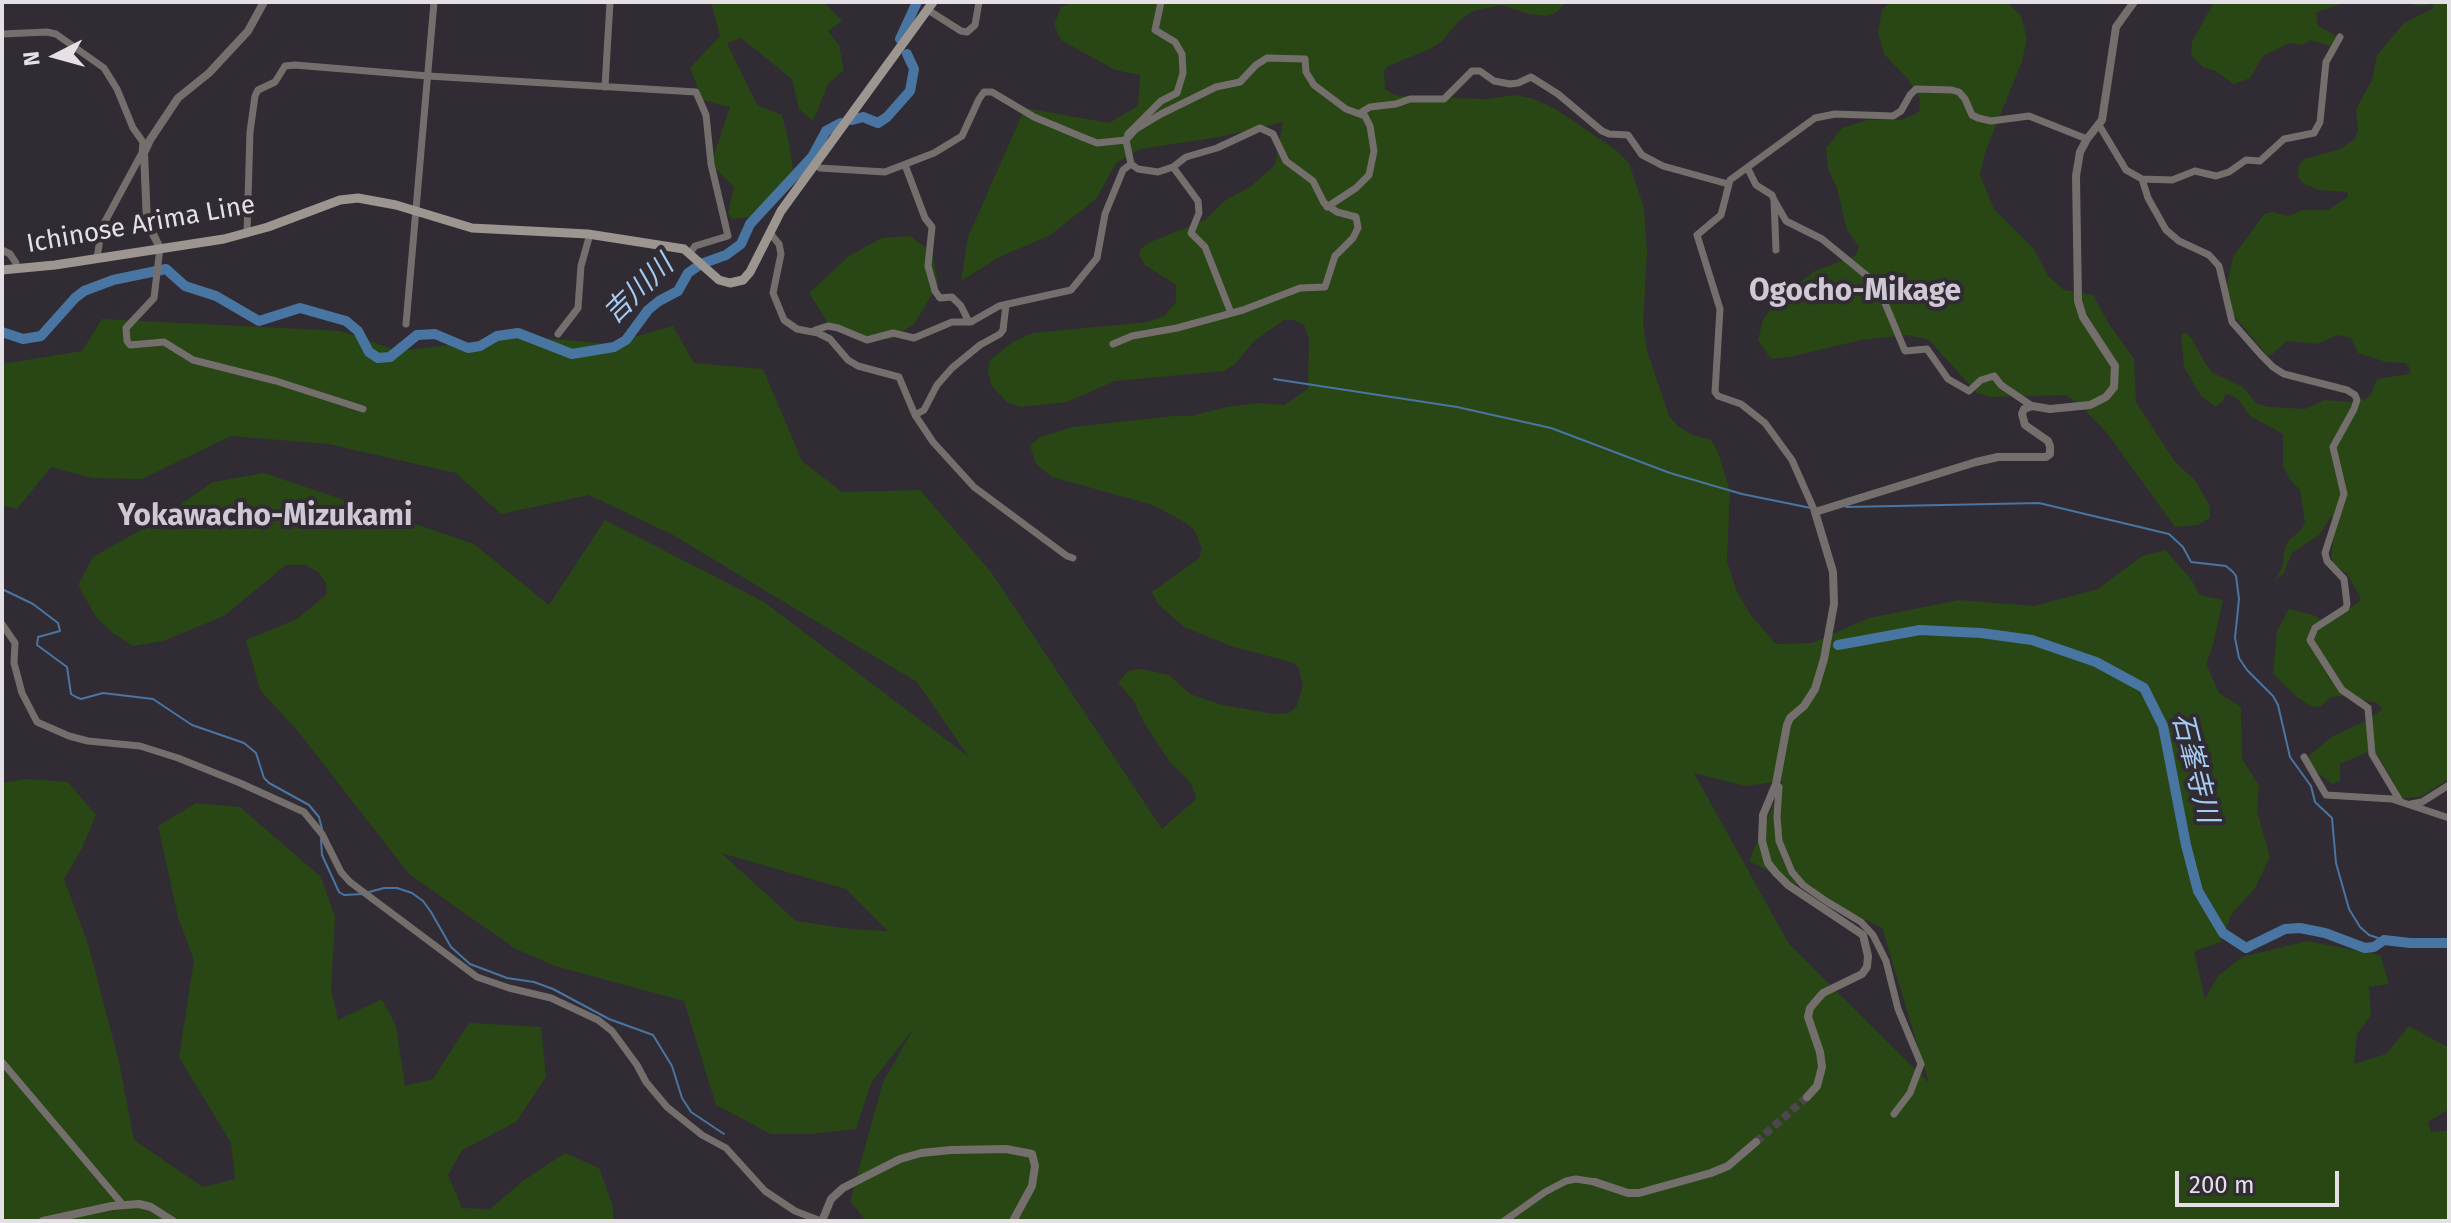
<!DOCTYPE html>
<meta charset="utf-8">
<style>
body{margin:0}
#map{position:relative;width:2451px;height:1223px;overflow:hidden;background:#312b34;font-family:"Fira Sans",sans-serif}
canvas{display:block}
.frame{position:absolute;inset:0;border:4px solid #e4e0e6;pointer-events:none}
.north{position:absolute;left:16px;top:16px;width:80px;height:80px;-webkit-text-stroke:6px #312b34;paint-order:stroke;rotate:264deg;font-size:22px;font-weight:700;line-height:32px;text-align:center;color:#e4e0e6}
.north::after{content:'';display:block;margin:auto;width:28px;height:36px;background:#e4e0e6;clip-path:polygon(50% 0,100% 100%,50% 72%,0 100%)}
.scale{position:absolute;left:2175px;top:1171px;width:164px;height:36px;box-sizing:border-box;border:4px solid #e4e0e6;border-top:0;padding-left:10px;font-size:24px;line-height:28px;white-space:nowrap;color:#e4e0e6;-webkit-text-stroke:6px #312b34;paint-order:stroke}
</style>
<div id="map">
<canvas width="2451" height="1223"></canvas>
<div class="frame"></div>
<div class="north">N</div>
<div class="scale">200 m</div>
</div>
<script>
const ctx = document.querySelector('canvas').getContext('2d');
ctx.lineJoin = 'round';
function fill(path, color) {
  ctx.fillStyle = color;
  ctx.fill(path, 'evenodd');
}
function toPath(rows) {
  const path = new Path2D();
  for (const r of rows) {
    path.moveTo(r[0], r[1]);
    for (let i = 2; i < r.length; i += 2) path.lineTo(r[i], r[i + 1]);
  }
  return path;
}
function stroke(path, color, width, dash) {
  ctx.strokeStyle = color;
  ctx.lineWidth = width;
  ctx.lineCap = dash ? 'butt' : 'round';
  ctx.setLineDash(dash || []);
  ctx.stroke(path);
}
function label(font, color, halo, rows, align = 'center') {
  ctx.font = font + ' "Fira Sans","Noto Sans JP",sans-serif';
  ctx.lineWidth = 8;
  ctx.setLineDash([]);
  ctx.textBaseline = 'middle';
  ctx.strokeStyle = halo;
  ctx.fillStyle = color;
  for (const [text, x, y, turn = 0] of rows) {
    ctx.save();
    ctx.translate(x, y);
    ctx.rotate((+turn || 0) * Math.PI / 180);
    ctx.textAlign = isNaN(turn) ? turn : align;
    if (halo) ctx.strokeText(text, 0, 0);
    ctx.fillText(text, 0, 0);
    ctx.restore();
  }
}
fill(toPath([
 [711,2,824,2,842,21,828,31,839,45,844,70,828,84,813,121,799,109,792,79,741,38,727,43,757,105,782,115,789,143,794,178,789,188,760,216,732,219,728,213,734,187,711,164,730,107,703,100,690,68,720,36],
 [1075,2,1566,2,1557,12,1546,16,1528,14,1502,5,1473,11,1459,21,1442,41,1430,49,1388,66,1384,71,1385,89,1395,95,1412,97,1488,99,1515,95,1534,99,1557,110,1616,150,1629,163,1644,208,1647,253,1643,323,1647,351,1669,416,1678,426,1693,435,1711,440,1718,452,1730,491,1727,561,1736,590,1750,614,1776,644,1812,643,1869,618,1959,600,2034,606,2098,589,2142,556,2165,550,2191,579,2199,595,2223,600,2213,645,2206,664,2219,693,2241,707,2242,759,2259,785,2257,812,2270,857,2255,888,2231,915,2221,942,2194,951,2205,999,2218,976,2242,957,2307,941,2380,955,2389,984,2369,987,2371,1015,2357,1034,2354,1064,2386,1054,2409,1026,2449,1048,2449,1109,2428,1122,2431,1132,2449,1130,2449,1221,866,1221,850,1201,883,1082,914,1028,871,1083,856,1129,810,1134,771,1134,716,1105,684,1001,555,966,514,948,409,874,297,730,260,690,246,640,297,619,327,594,326,583,318,572,306,565,286,565,224,616,163,641,133,646,114,634,96,617,78,585,93,557,153,523,213,482,264,473,474,544,549,605,605,520,764,602,969,757,917,682,673,535,589,495,501,514,456,473,328,444,231,436,142,479,92,478,51,467,17,509,2,505,2,364,82,351,102,319,341,331,398,351,523,336,609,344,673,326,694,363,763,369,802,461,842,492,920,490,991,572,1162,829,1196,799,1196,796,1190,782,1169,761,1143,721,1134,701,1118,683,1128,671,1141,669,1169,675,1190,694,1222,705,1275,714,1289,713,1297,706,1303,684,1298,667,1294,663,1231,646,1184,627,1158,604,1152,592,1199,558,1202,549,1195,531,1186,523,1153,505,1052,477,1036,464,1030,446,1040,437,1073,427,1174,416,1191,416,1227,407,1259,403,1284,405,1308,389,1309,339,1304,325,1294,320,1284,320,1254,341,1235,364,1224,371,1115,381,1067,402,1020,407,1007,402,991,385,988,370,990,360,1013,342,1033,333,1148,322,1164,316,1176,302,1176,285,1145,265,1139,255,1141,249,1148,243,1205,220,1227,199,1250,187,1275,165,1283,122,1219,137,1140,149,1116,163,1096,199,1049,236,1001,256,961,281,968,237,1025,108,1109,123,1138,106,1140,75,1115,70,1061,40,1054,25,1061,7],
 [1694,773,1745,786,1783,781,1749,861,1882,928,1929,1083,1789,944],
 [721,853,846,889,888,931,851,929,796,921],
 [1890,2,2007,2,2021,16,2027,39,2022,61,1985,153,1980,175,1994,209,2034,249,2048,276,2064,290,2093,295,2109,324,2134,359,2136,402,2175,462,2195,480,2210,506,2210,518,2198,525,2175,527,2107,433,2079,404,2066,395,1990,397,1977,393,1929,340,1907,335,1861,340,1790,357,1771,359,1758,340,1763,320,1775,302,1815,271,1855,256,1859,247,1847,230,1837,188,1828,169,1826,148,1842,128,1867,120,1902,120,1919,112,1920,99,1908,79,1884,54,1878,32,1882,10],
 [2214,2,2345,2,2316,13,2318,26,2336,36,2333,44,2329,46,2310,40,2303,45,2290,43,2263,56,2250,78,2234,84,2215,71,2203,67,2191,55,2192,42],
 [2406,2,2449,2,2449,779,2422,796,2401,799,2397,788,2378,755,2368,752,2340,764,2340,781,2332,784,2312,768,2308,760,2309,756,2331,737,2366,721,2383,709,2377,703,2343,696,2331,697,2321,706,2313,707,2298,698,2273,674,2277,631,2289,609,2313,615,2325,622,2337,618,2360,601,2360,597,2348,575,2335,565,2331,557,2336,522,2331,516,2320,534,2292,553,2284,573,2274,581,2282,568,2285,547,2289,540,2302,529,2305,522,2300,490,2291,481,2283,466,2283,434,2250,416,2238,399,2230,395,2226,394,2222,402,2215,406,2201,396,2184,367,2181,338,2182,334,2186,333,2192,339,2205,363,2213,373,2243,387,2257,404,2269,407,2305,409,2324,400,2352,402,2365,399,2371,394,2377,379,2409,374,2411,370,2406,363,2386,362,2358,353,2351,338,2338,335,2317,344,2287,341,2271,355,2267,355,2235,317,2229,305,2227,285,2233,257,2264,214,2273,212,2288,216,2303,210,2328,210,2348,197,2348,192,2319,190,2304,184,2298,177,2299,165,2304,159,2338,150,2355,139,2358,130,2356,109,2372,80,2377,55,2404,23,2434,8,2432,4,2418,6],
 [910,236,932,252,938,284,915,323,892,339,859,341,830,326,809,293,849,256,882,238],
 [28,779,68,782,96,815,82,848,64,879,88,944,119,1062,134,1140,203,1187,235,1179,231,1143,179,1057,194,960,178,917,158,826,196,803,240,807,321,877,335,918,331,989,338,1020,382,999,396,1026,405,1086,433,1079,469,1023,541,1027,546,1077,516,1122,462,1150,448,1175,462,1208,490,1209,523,1181,565,1153,599,1168,613,1207,613,1221,2,1221,2,783]
]), '#294715');
stroke(toPath([
 [1274,379,1457,407,1551,428,1670,473,1742,494,1811,508],
 [1846,507,2039,503,2169,534,2183,547,2191,562,2226,566,2233,572,2236,576,2239,599,2235,638,2239,658,2247,670,2273,696,2278,705,2290,757,2311,786,2315,802,2332,818,2336,863,2349,909,2360,927,2369,935,2384,940],
 [2,589,33,604,58,623,60,631,38,637,37,645,67,667,71,694,76,697,81,699,103,693,153,699,192,725,244,743,256,753,264,778,269,783,309,805,319,817,322,829],
 [321,840,322,855,339,892,344,895,363,894],
 [369,892,384,888,397,888,412,893,423,901,431,912,451,947,470,964,507,978,534,982,553,989,609,1019,653,1035,672,1066,682,1098,691,1112,724,1134]
]), '#4875a1', 2);
stroke(toPath([
 [900,39,917,2],
 [852,120,863,117,878,123,887,117,910,91,914,69,907,54],
 [2,332,23,339,41,336,75,298,84,291,113,280,166,269,185,286,216,296,259,321,300,308,346,321,358,331,369,352,378,358,390,357,417,335,435,334,468,348,480,346,497,336,518,333,572,354,614,347,626,340,648,310,659,301,678,291,688,273,701,264,726,255,741,244,750,224,812,157,826,131,841,123],
 [1838,645,1920,630,1981,633,2032,640,2096,662,2144,688,2163,726,2186,845,2198,891,2223,933,2246,948,2285,929,2300,928,2325,933,2365,948,2374,947,2384,940,2410,943,2449,943]
]), '#4875a1', 10);
stroke(toPath([
 [1756,1142,1807,1097]
]), '#4c464f', 8, [8, 4]);
stroke(toPath([
 [928,10,961,31,967,32,975,25,979,2],
 [2,34,47,32,56,34,104,68,117,89,133,128,143,142,142,153],
 [605,87,610,2],
 [1360,113,1370,107,1396,104,1410,99,1444,99,1472,71,1480,71,1494,81,1510,84,1518,83,1531,77,1558,94,1602,131,1609,134,1628,135,1642,155,1663,166,1728,184],
 [2099,125,2126,170,2142,179,2172,180,2195,171,2216,176,2229,172,2246,160,2260,161,2284,139,2314,133,2320,122,2326,62,2340,37],
 [815,165,820,168,885,172,934,153,962,136,979,99,984,92,992,92,1034,117,1082,137,1097,143,1126,140,1136,129,1161,114,1216,87,1240,82,1256,65,1267,58,1305,59,1306,72,1314,85,1346,109,1365,116,1370,126,1374,151,1369,175,1356,188,1327,207],
 [905,165,925,218,932,227,928,266,935,291,940,298,952,297,961,306,969,322],
 [1173,167,1198,201,1199,213,1191,233,1205,247,1231,313],
 [1748,169,1756,185,1772,195,1774,200,1776,250],
 [2142,179,2148,198,2166,230,2179,241,2209,255,2219,266,2232,322,2261,355,2273,367,2284,374,2347,390,2355,395,2357,400,2354,409,2333,447,2344,494,2325,553,2327,561,2344,579,2347,604,2346,608,2315,628,2310,640,2342,690,2368,708,2372,754,2400,801],
 [1774,200,1786,221,1822,239,1877,284,1905,351,1927,349,1948,379,1969,391,1981,380,1994,376,2001,385,2032,406],
 [247,233,250,132,255,96,258,90,275,82,285,66,295,65,428,76,696,92,706,115,711,164,728,236,695,246,690,253],
 [770,233,779,244,781,254,773,293,784,320,797,329,818,333,830,339,848,360,858,366,899,377,915,415,933,442,974,487,1067,556,1073,558],
 [160,248,154,298,126,328,127,341,130,345,164,342,193,360,276,381,363,409],
 [2,250,10,254,16,263,16,269],
 [97,258,102,227,142,153,144,153],
 [406,324,434,2],
 [815,330,828,326,838,328,867,340,893,333,914,338,952,322,971,322,999,306,1071,290,1097,258,1105,214,1123,170,1131,164],
 [558,334,578,308,581,266,590,234],
 [1113,344,1132,336,1177,328,1243,310,1300,288,1325,287,1335,256,1353,238,1358,228,1356,217,1337,212,1324,203,1313,181,1286,161,1273,134,1260,128,1217,148,1186,157,1173,167,1158,172,1138,169,1131,164,1126,140,1128,134,1161,101,1177,93,1183,73,1182,54,1175,42,1155,30,1161,2],
 [915,415,924,410,937,385,952,368,980,345,1000,334,1003,330,1006,305],
 [1815,512,1792,460,1765,423,1741,404,1718,396,1715,392,1720,309,1697,235,1721,215,1730,180,1815,118,1835,114,1893,116,1901,111,1910,95,1916,89,1952,90,1959,92,1965,99,1972,115,1978,118,1991,121,2029,116,2087,139],
 [2,624,15,643,14,663,22,693,37,722,69,736,88,741,140,746,178,758,240,783,304,812,322,834,341,872,350,882,477,977,509,988,551,998,598,1020,612,1031,637,1065,646,1082,667,1107,702,1135,726,1148,765,1191,795,1211,821,1221],
 [2304,757,2326,795,2392,799,2449,818],
 [1776,784,1779,787,1777,817,1779,841,1792,872,1803,885,1826,901,1861,922,1873,935,1886,961,1898,1009,1921,1064,1910,1093,1894,1114],
 [2411,804,2422,802,2449,785],
 [2,1062,123,1205],
 [1504,1221,1545,1192,1566,1181,1576,1179,1595,1182]
]), '#746f6c', 7);
stroke(toPath([
 [160,248,147,222,144,153,150,140,178,98,209,73,248,31,264,2],
 [1807,1097,1817,1086,1822,1067,1820,1052,1808,1017,1810,1008,1823,993,1862,974,1867,967,1868,956,1863,935,1788,885,1776,873,1768,863,1762,841,1763,815,1776,784,1787,725,1790,718,1804,706,1815,689,1824,659,1834,604,1833,572,1815,512,1976,462,1998,457,2046,457,2050,454,2050,446,2048,441,2025,425,2022,414,2024,409,2032,406,2050,409,2090,405,2106,397,2114,387,2115,366,2083,317,2078,301,2076,176,2080,152,2087,139,2102,120,2116,27,2134,2],
 [1595,1182,1628,1193,1639,1193,1711,1173,1728,1166,1756,1142],
 [43,1221,112,1206,139,1204,151,1207,173,1221],
 [822,1221,831,1199,843,1188,900,1159,921,1153,951,1150,1006,1149,1032,1154,1035,1166,1032,1186,1013,1221]
]), '#746f6c', 8);
stroke(toPath([
 [2,270,55,265,224,239,268,227,340,200,358,198,396,205,472,228,588,234,684,249,719,280,730,283,743,280,750,272,781,211,933,2]
]), '#9c9590', 9);
label('26px', '#e4e0e6', '#312b34', [
 ["Ichinose Arima Line",141,225,-10]
]);
label('italic 28px', '#a5ccf3', '#312b34', [
 ["吉川川",639,290,-44],
 ["石峯寺川",2194,768,76]
]);
label('bold 30px', '#d0c8d4', '#312b34', [
 ["Ogocho-Mikage",1855,292],
 ["Yokawacho-Mizukami",265,517]
]);
</script>
